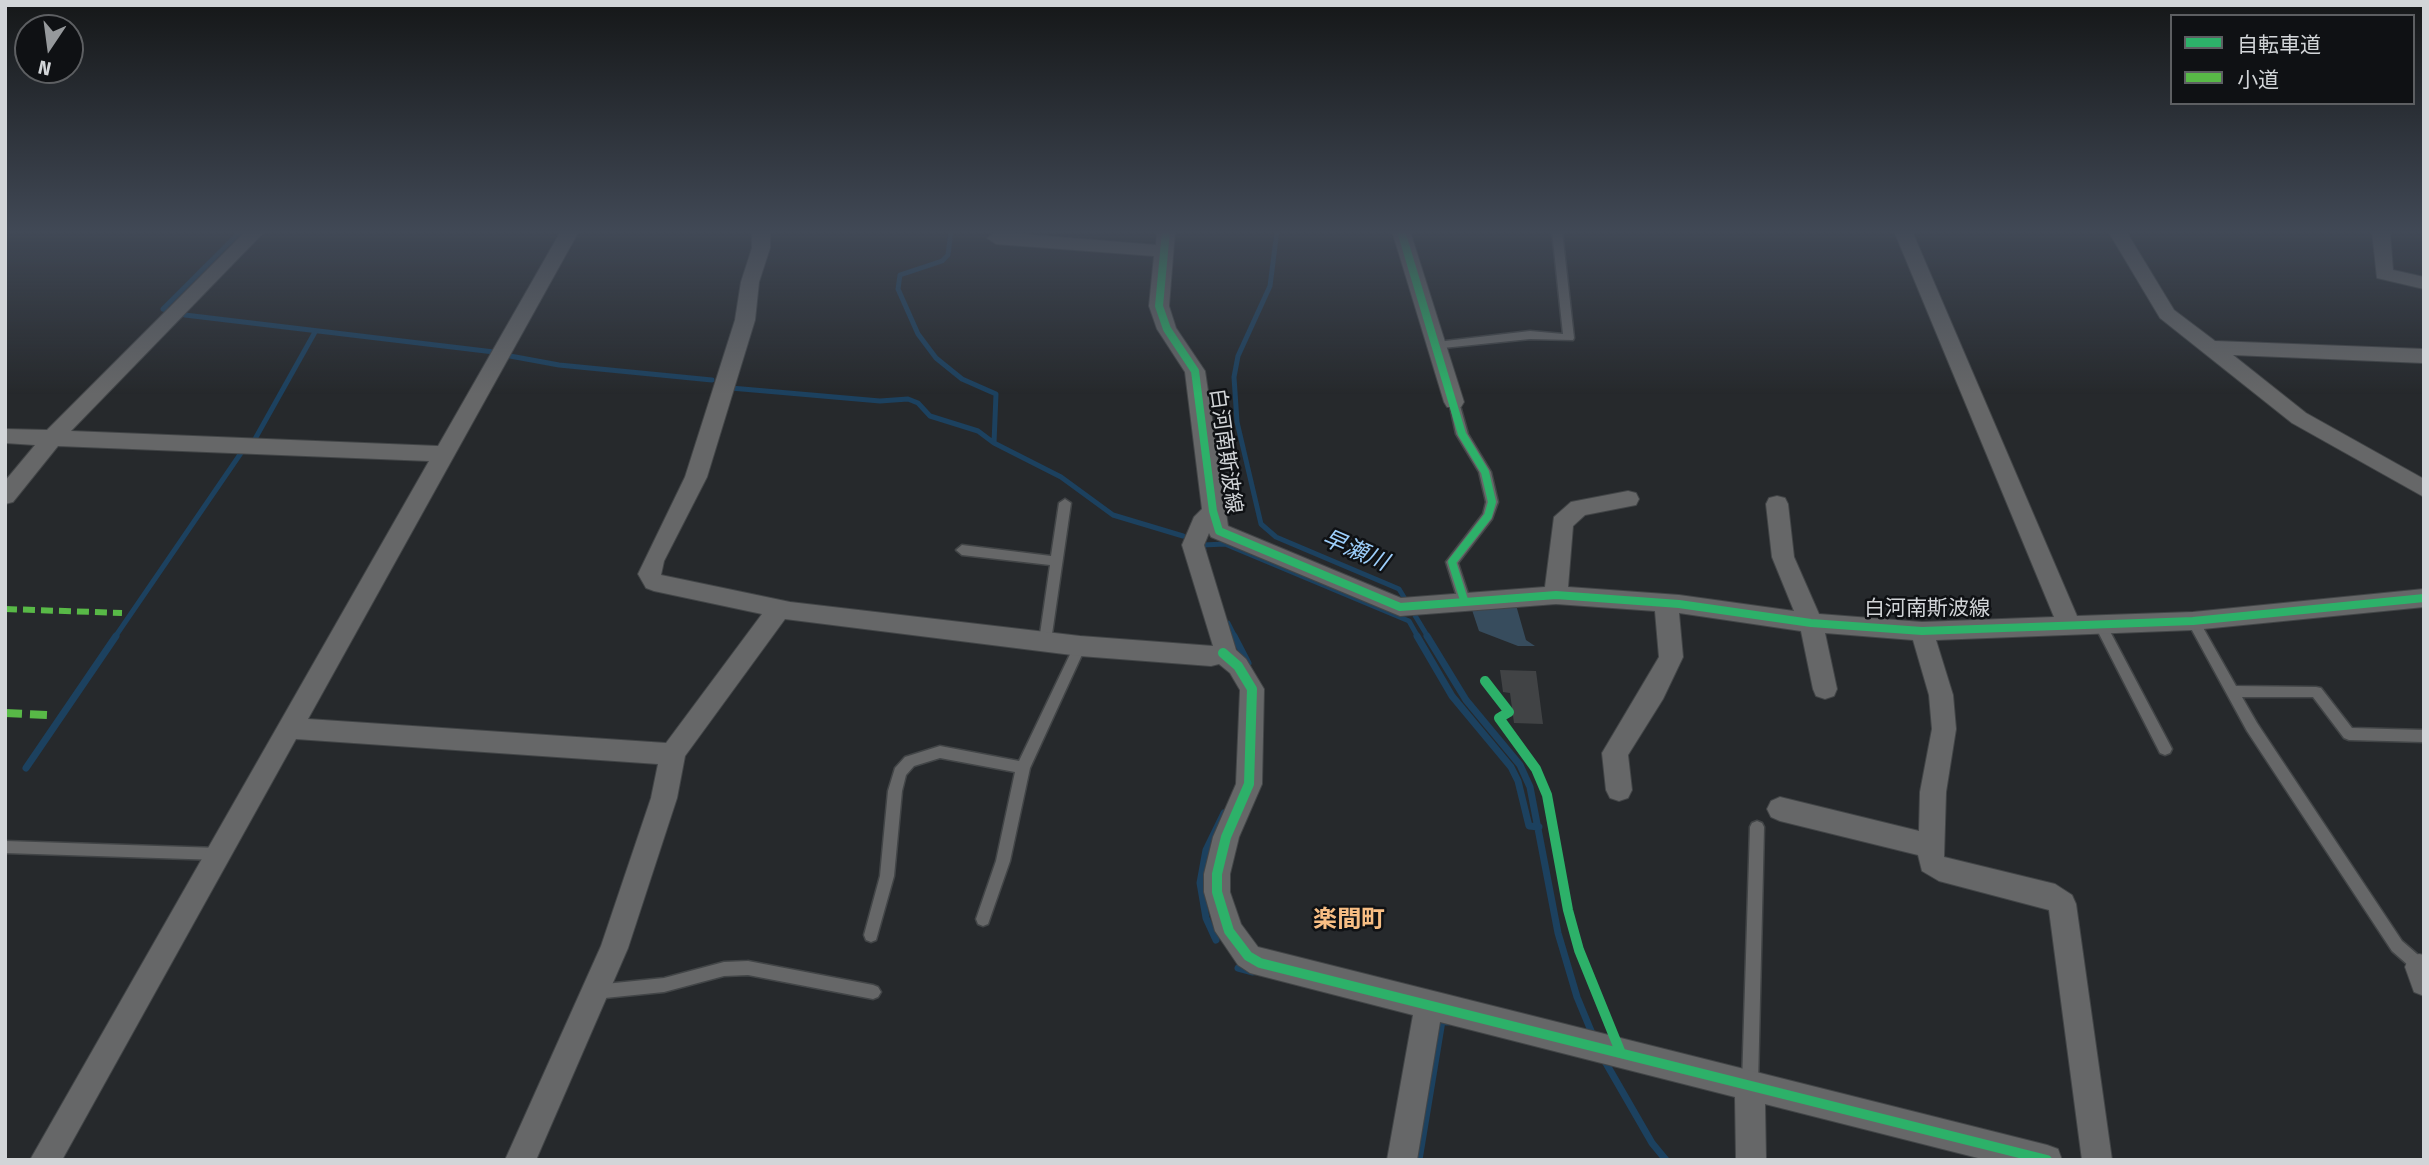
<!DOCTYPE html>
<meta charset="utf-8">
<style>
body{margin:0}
#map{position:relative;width:2429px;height:1165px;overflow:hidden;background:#26292c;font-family:"Fira Sans","Noto Sans JP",sans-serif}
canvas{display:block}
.frame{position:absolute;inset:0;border:7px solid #d2d5d8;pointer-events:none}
.legend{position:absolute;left:2170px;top:14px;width:245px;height:91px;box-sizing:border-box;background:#0f1114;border:2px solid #5d5f62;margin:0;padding:9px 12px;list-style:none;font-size:21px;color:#d2d5d8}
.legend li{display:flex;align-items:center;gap:14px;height:35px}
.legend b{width:35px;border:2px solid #5d5f62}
.north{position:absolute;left:14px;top:14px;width:70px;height:70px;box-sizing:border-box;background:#0f1114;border:2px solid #5d5f62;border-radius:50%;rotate:193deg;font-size:19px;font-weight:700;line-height:28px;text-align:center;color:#d2d5d8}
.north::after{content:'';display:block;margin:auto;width:24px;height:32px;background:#96999c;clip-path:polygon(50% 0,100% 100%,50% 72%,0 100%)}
</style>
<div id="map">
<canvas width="2429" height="1165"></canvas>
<div class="frame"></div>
<ul class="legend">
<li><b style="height:9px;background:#2db169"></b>自転車道</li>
<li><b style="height:9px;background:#58b947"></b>小道</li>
</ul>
<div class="north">N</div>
</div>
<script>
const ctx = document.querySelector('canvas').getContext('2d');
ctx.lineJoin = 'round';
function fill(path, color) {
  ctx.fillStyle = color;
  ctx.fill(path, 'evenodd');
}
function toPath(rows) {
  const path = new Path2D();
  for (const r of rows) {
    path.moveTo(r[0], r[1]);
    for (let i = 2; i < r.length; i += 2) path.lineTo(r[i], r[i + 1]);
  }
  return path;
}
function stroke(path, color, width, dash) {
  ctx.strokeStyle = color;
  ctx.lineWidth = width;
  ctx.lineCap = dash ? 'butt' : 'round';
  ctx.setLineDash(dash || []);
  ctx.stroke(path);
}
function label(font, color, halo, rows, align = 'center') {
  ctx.font = font + ' "Fira Sans","Noto Sans JP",sans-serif';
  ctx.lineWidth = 5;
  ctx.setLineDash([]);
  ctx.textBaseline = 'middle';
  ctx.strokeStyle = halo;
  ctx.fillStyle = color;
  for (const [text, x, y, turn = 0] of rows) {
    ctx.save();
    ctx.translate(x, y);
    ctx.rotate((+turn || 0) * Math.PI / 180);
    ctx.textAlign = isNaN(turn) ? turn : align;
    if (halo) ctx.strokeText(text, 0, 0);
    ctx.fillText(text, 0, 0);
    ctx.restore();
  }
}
fill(toPath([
 [1516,605,1526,640,1535,646,1518,646,1479,631,1471,607]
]), '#374c5d');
stroke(toPath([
 [951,231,948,255,942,261,900,275,898,289,918,334,936,358,962,379,996,394,994,443,1061,477,1113,515,1183,536],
 [1277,231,1270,286,1238,356,1234,377,1237,422,1261,524,1276,537,1399,589,1428,637],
 [170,311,163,309,241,231],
 [185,315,494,352],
 [510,356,559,365,712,380],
 [731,388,880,401,908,399,918,403,930,416,978,431,994,443],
 [255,439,315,332],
 [1204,550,1203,545,1225,544,1409,621,1418,637],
 [1228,623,1235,637],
 [115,637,241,453]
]), '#1c415f', 5);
stroke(toPath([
 [1234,636,1248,663],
 [1417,636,1452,696,1511,767,1518,781,1529,826,1539,827],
 [1427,636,1466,700,1520,765,1530,787,1558,933,1577,997,1594,1038],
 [26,768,116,636],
 [1216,940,1206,918,1200,883,1206,850,1224,813],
 [1238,968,1253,972],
 [1603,1058,1652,1143,1666,1160],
 [1419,1160,1442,1021,1447,1022]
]), '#1c415f', 7);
fill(toPath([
 [1500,670,1536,671,1543,724,1514,723,1510,693,1503,692]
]), '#414345');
const lane = toPath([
 [1552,231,1562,231,1574,338,1573,340,1530,339,1433,349,1432,346,1433,343,1437,342,1530,331,1563,334,1552,231],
 [1454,398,1459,402,1468,434,1491,472,1498,502,1492,519,1458,563,1470,600,1468,603,1464,605,1460,603,1458,600,1446,562,1483,514,1486,502,1479,472,1456,434,1449,402,1454,398],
 [1065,499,1071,503,1051,641,1049,645,1045,646,1041,645,1039,641,1050,565,962,555,956,550,962,545,1051,556,1059,503,1065,499],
 [2193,616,2197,617,2236,686,2316,687,2321,688,2352,728,2424,730,2424,742,2349,740,2344,738,2313,697,2242,697,2257,723,2402,941,2424,960,2424,973,2416,972,2392,951,2247,731,2187,621,2189,617,2193,616],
 [2100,619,2104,620,2170,745,2172,749,2170,753,2165,755,2160,753,2094,624,2096,620,2100,619],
 [1080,641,1084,642,1086,646,1030,768,1010,861,988,924,983,926,978,924,976,919,996,861,1015,772,940,758,914,766,906,775,902,791,894,876,876,940,871,942,866,940,864,935,880,876,888,791,895,768,905,757,940,746,1019,761,1074,646,1076,642,1080,641],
 [1757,821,1762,823,1764,827,1758,1084,1756,1090,1750,1092,1744,1090,1742,1084,1750,827,1752,823,1757,821],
 [5,841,219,848,224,849,226,854,224,859,219,860,5,853,5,841],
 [748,961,873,985,878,987,881,992,878,997,873,999,748,975,724,976,664,992,595,999,590,997,587,992,590,987,595,985,664,978,724,962,748,961]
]);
const street = toPath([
 [246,231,265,231,71,431,438,446,561,231,579,231,308,719,666,743,762,614,654,591,646,588,638,574,685,477,735,320,741,282,752,248,752,231,770,231,770,248,759,282,755,320,707,477,664,561,661,575,790,602,1080,636,1213,646,1182,545,1194,517,1202,509,1185,372,1157,329,1149,306,1154,256,996,244,987,238,996,232,1156,245,1157,231,1175,231,1169,306,1176,328,1205,371,1228,526,1401,598,1545,587,1554,517,1571,502,1628,491,1636,493,1639,499,1636,505,1585,515,1573,526,1568,587,1679,595,1794,611,1772,557,1766,504,1769,498,1777,496,1785,498,1788,504,1794,557,1819,614,1922,622,2054,617,1894,231,1912,231,2077,616,2193,612,2424,589,2424,607,2193,630,1936,640,1953,695,1956,729,1946,792,1944,857,2055,884,2072,895,2076,904,2112,1160,2082,1160,2049,910,1939,881,1922,871,1918,855,1780,821,1771,817,1767,809,1771,801,1780,797,1919,831,1920,792,1932,729,1929,695,1913,640,1825,633,1837,689,1834,696,1825,699,1816,696,1813,689,1801,631,1679,613,1683,657,1663,699,1628,755,1632,790,1628,798,1619,801,1610,798,1606,790,1602,753,1659,657,1655,611,1556,604,1400,616,1211,537,1209,533,1204,545,1236,650,1246,659,1264,689,1262,784,1239,837,1230,874,1230,892,1241,924,1258,947,2047,1145,2058,1149,2062,1160,1986,1160,1765,1104,1766,1160,1736,1160,1735,1097,1440,1022,1417,1160,1387,1160,1413,1015,1250,973,1238,965,1215,931,1204,892,1204,874,1213,837,1236,784,1240,690,1230,673,1219,664,1211,666,1080,656,785,619,685,756,677,798,628,948,536,1160,505,1160,601,946,651,798,658,764,296,739,62,1160,30,1160,429,461,58,446,13,502,5,504,5,481,35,445,5,443,5,429,47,430,246,231],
 [1392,231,1410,231,1464,402,1461,407,1447,407,1444,402,1392,231],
 [2108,231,2126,231,2174,310,2215,341,2424,349,2424,363,2233,355,2306,413,2424,479,2424,497,2292,423,2160,318,2108,231],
 [2372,231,2390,231,2393,270,2424,277,2424,289,2377,278,2372,231],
 [2419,954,2424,955,2424,996,2414,992,2405,967,2409,957,2419,954]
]);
stroke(lane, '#424547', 3);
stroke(street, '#424547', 2);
fill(lane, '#666768');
fill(street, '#666768');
stroke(toPath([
 [5,609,122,613]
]), '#58b947', 6, [12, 6]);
stroke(toPath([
 [5,713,49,715]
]), '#58b947', 8, [17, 8]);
stroke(toPath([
 [1166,231,1159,306,1167,329,1195,371,1213,511,1219,531,1400,607,1556,595,1679,604,1811,623,1922,631,2193,621,2424,598],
 [1401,231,1462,434,1485,472,1492,502,1488,516,1452,562,1464,600]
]), '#2db169', 8);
stroke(toPath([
 [1223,653,1238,666,1252,689,1249,784,1226,837,1217,874,1217,892,1229,931,1248,956,1260,963,2047,1160],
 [1485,681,1509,712,1499,718,1536,769,1547,795,1568,910,1579,950,1620,1051]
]), '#2db169', 10);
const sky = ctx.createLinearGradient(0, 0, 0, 394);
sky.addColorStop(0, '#151718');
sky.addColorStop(0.59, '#414956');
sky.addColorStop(1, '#41495600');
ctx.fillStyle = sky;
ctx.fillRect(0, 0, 2429, 394);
label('21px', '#d2d5d8', '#0f1114', [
 ["白河南斯波線",1225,451,82],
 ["白河南斯波線",1927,609]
]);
label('italic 23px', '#9dcffc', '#0f1114', [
 ["早瀬川",1355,551,23]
]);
label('bold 24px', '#f8be84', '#0f1114', [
 ["楽間町",1349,920]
]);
</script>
